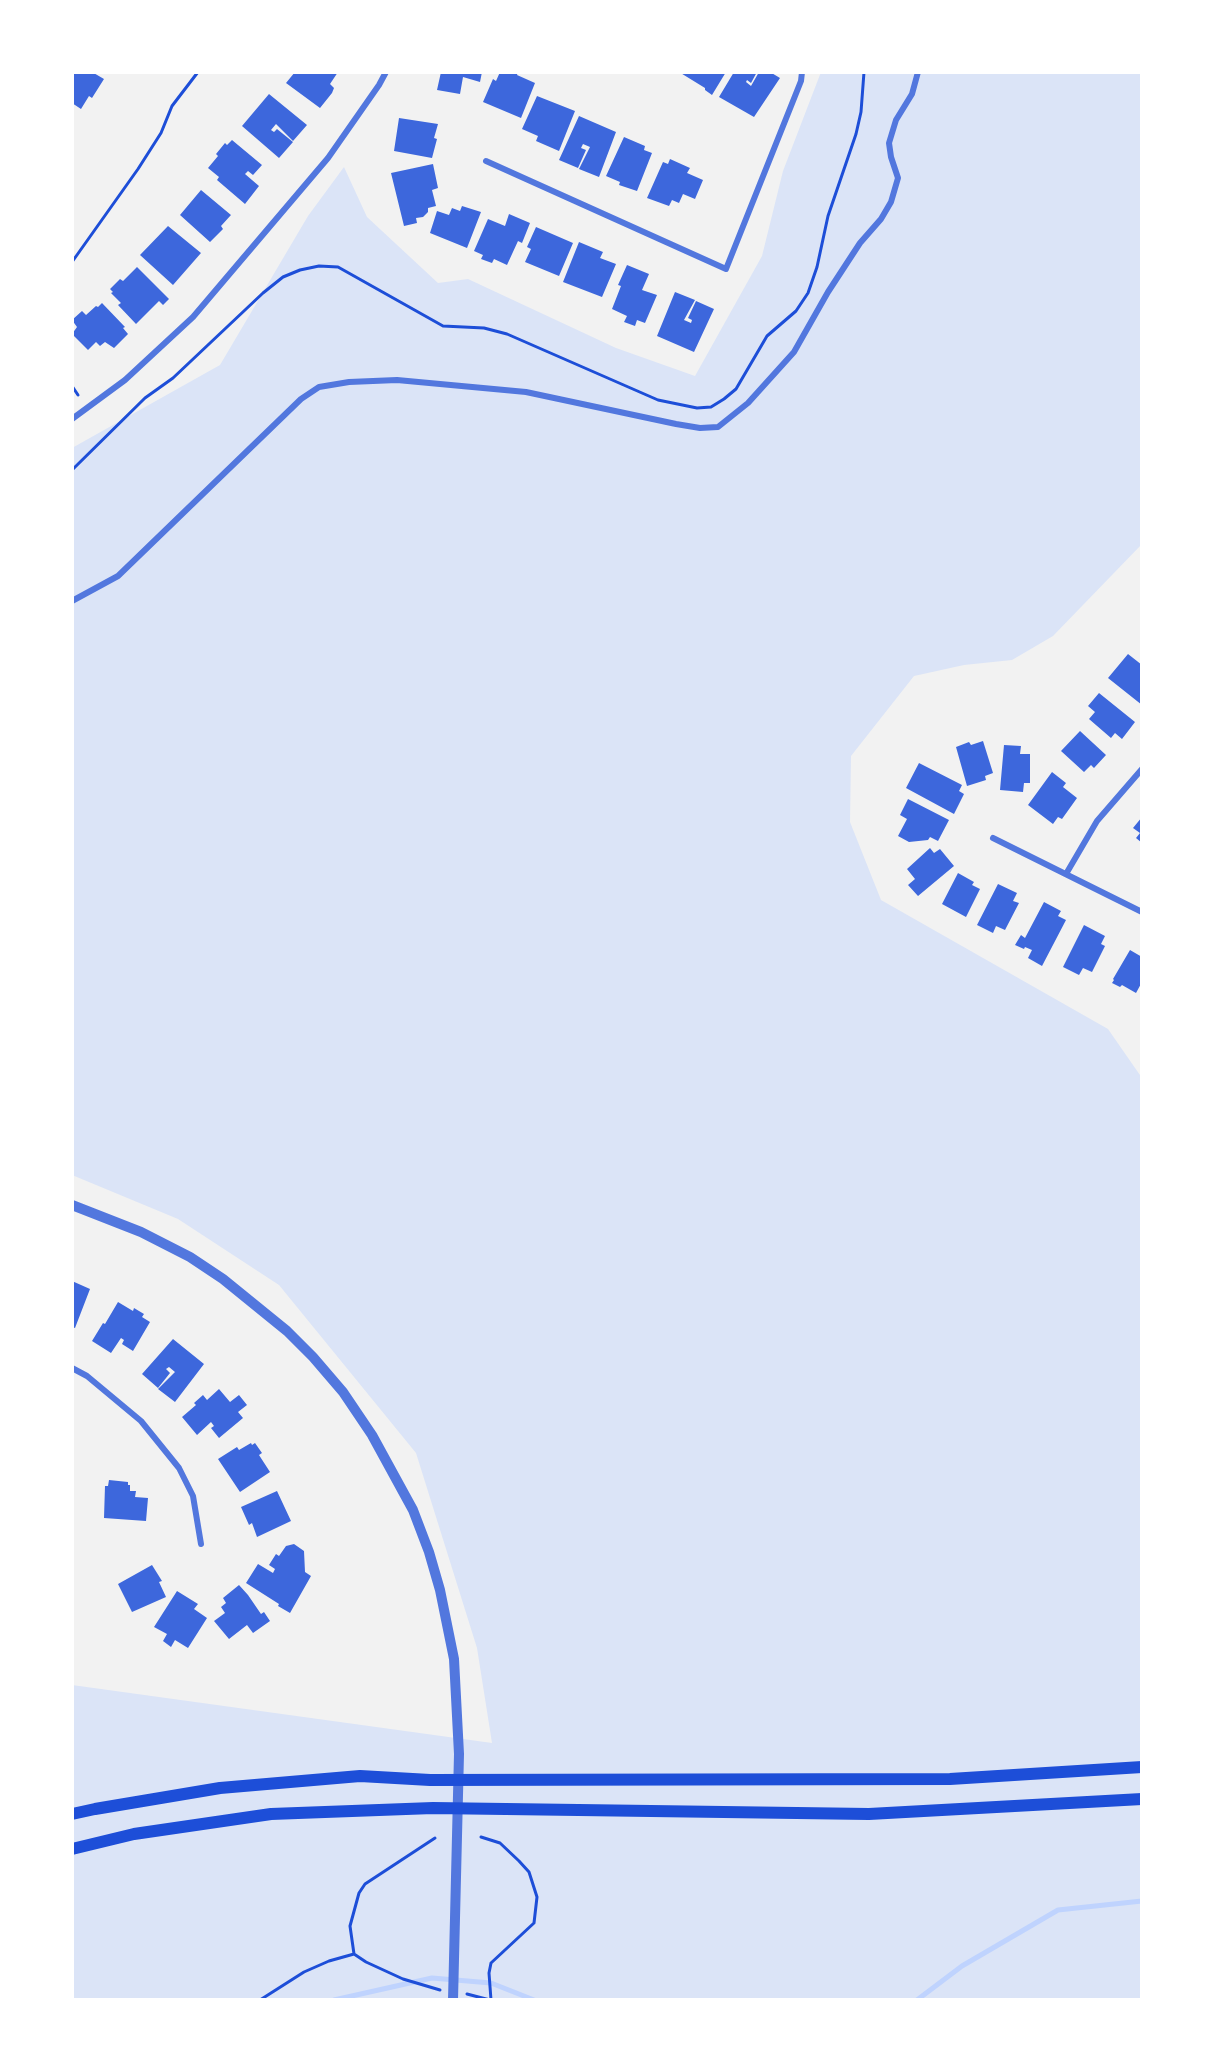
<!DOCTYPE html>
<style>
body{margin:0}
#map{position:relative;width:1214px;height:2072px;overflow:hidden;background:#f2f2f2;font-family:"PT Serif",serif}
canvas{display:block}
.frame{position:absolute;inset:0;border:74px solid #fff;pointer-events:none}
</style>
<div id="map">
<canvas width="1214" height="2072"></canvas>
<div class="frame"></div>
</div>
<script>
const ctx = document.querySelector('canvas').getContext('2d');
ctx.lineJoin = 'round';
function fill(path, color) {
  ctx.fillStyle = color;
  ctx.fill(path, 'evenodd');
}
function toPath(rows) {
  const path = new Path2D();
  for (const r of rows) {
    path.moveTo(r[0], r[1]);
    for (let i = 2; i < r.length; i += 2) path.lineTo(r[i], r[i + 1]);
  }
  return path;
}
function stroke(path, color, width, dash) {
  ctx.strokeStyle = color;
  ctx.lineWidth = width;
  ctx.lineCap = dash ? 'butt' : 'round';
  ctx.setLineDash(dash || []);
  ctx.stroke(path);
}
fill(toPath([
 [821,72,1142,72,1142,544,1053,636,1012,660,964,665,914,676,851,756,850,822,881,900,1108,1029,1142,1078,1142,2000,72,2000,72,1685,492,1743,477,1648,416,1453,279,1285,178,1219,72,1175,72,448,220,365,308,216,344,167,367,217,438,283,468,279,616,348,695,376,762,256,783,171]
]), '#dbe4f7');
stroke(toPath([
 [334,2000,432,1978,491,1983,534,2000],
 [917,2000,962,1966,1058,1910,1142,1901]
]), '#bfd3fe', 5);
fill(toPath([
 [72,72,92,72,104,79,92,98,89,96,81,109,72,103],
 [295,72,338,72,330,84,334,88,332,93,320,108,286,83],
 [441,72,482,72,480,82,463,77,460,94,437,90],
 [500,72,518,72,517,75,535,83,521,118,483,102,493,79,496,81],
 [679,72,726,72,712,95,705,90,705,88],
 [734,72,757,72,751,83,747,80,746,82,751,86,759,72,770,72,780,78,754,117,719,97],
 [269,94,307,125,293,141,276,124,271,130,274,132,277,129,293,142,279,158,242,126],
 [537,96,575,111,559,151,536,141,538,136,522,129],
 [579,116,616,132,599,177,579,169,590,147,583,144,581,148,586,150,578,168,559,160],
 [399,118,438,124,434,138,437,139,432,158,394,151],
 [624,137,645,146,644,150,652,153,637,191,619,185,620,182,606,176],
 [232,140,262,165,253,175,248,171,245,174,259,186,245,204,217,180,219,177,208,168,218,156,216,154,225,143,227,145],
 [670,159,690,168,687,173,703,180,695,199,683,194,679,203,672,200,669,206,647,198,663,162,668,164],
 [433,164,438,188,432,190,436,206,428,208,428,212,423,217,416,218,417,223,404,226,391,173],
 [201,190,231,215,221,226,223,229,210,242,180,215],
 [462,206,481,212,467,248,430,233,437,211,449,215,452,208,460,211],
 [509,214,530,223,522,243,518,241,507,265,494,259,492,263,481,259,483,255,474,251,488,219,505,226],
 [168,226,201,253,173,285,140,255],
 [536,227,573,243,559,276,525,262,531,249,527,247],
 [579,242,603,252,600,258,616,264,602,297,563,282],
 [627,265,649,274,642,290,657,295,645,323,637,320,635,326,624,322,627,316,612,309,621,286,618,285],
 [137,267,169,299,163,305,159,301,136,324,118,305,121,303,111,293,113,292,110,289,120,279,123,281],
 [675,292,695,300,684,320,691,323,692,320,688,318,696,301,714,309,694,352,657,336],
 [102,303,125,327,123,328,128,334,114,348,105,342,100,346,96,342,88,350,72,334,77,327,72,320,82,311,86,315,96,306,98,307],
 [1128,654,1142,665,1142,705,1108,678],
 [1099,693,1135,722,1122,739,1115,733,1111,738,1089,719,1095,712,1088,706],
 [1080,731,1106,755,1094,768,1091,765,1084,772,1061,751],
 [983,741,993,773,985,776,986,780,967,786,956,747,969,742,971,745],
 [1004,745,1021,746,1020,754,1030,754,1030,783,1024,783,1023,792,1000,790],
 [919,763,962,785,959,791,964,794,954,814,906,788],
 [1052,772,1066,783,1063,787,1077,798,1062,819,1058,817,1053,824,1028,805],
 [908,799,949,820,938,841,930,837,928,840,909,842,898,836,907,819,900,815],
 [1142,817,1142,843,1136,838,1140,833,1133,828],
 [930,848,934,853,940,849,954,866,918,896,908,885,915,879,907,869],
 [958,873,974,882,972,885,980,889,966,917,942,904],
 [998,884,1017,893,1013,901,1019,903,1005,930,996,926,993,933,977,925],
 [1044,902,1061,911,1058,916,1066,920,1042,966,1028,958,1032,950,1025,947,1024,949,1015,945,1021,935,1025,938],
 [1084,925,1105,936,1101,944,1105,946,1092,972,1083,968,1079,975,1063,967],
 [1130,950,1142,957,1142,982,1136,993,1122,985,1120,987,1112,983,1114,980,1113,979],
 [72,1281,90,1289,75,1328,72,1327],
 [118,1302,133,1311,134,1308,144,1314,142,1317,150,1322,133,1351,122,1344,124,1340,121,1338,111,1353,92,1341,103,1323,105,1324],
 [173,1339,204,1364,175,1402,158,1389,175,1372,169,1367,166,1369,170,1373,158,1388,142,1374],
 [219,1389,230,1402,239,1395,247,1405,238,1412,243,1418,219,1438,211,1428,214,1426,211,1422,197,1435,182,1417,196,1405,194,1403,203,1395,207,1400],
 [251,1443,252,1445,255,1443,262,1453,259,1455,270,1472,240,1492,218,1459,237,1447,239,1450],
 [109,1480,128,1482,128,1485,130,1485,130,1491,136,1491,135,1497,148,1498,146,1521,104,1518,105,1486,108,1486],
 [277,1491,291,1521,257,1537,252,1523,249,1525,241,1507],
 [294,1544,304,1551,305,1572,311,1576,290,1613,278,1606,279,1604,246,1583,258,1564,273,1573,275,1569,269,1565,276,1554,279,1556,286,1546],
 [152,1565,162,1581,159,1582,166,1597,132,1612,118,1584],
 [239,1585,248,1595,261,1614,264,1612,270,1621,253,1633,247,1625,229,1639,214,1621,225,1613,221,1607,226,1603,223,1598],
 [177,1591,198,1604,194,1609,207,1618,188,1648,175,1640,171,1647,163,1641,167,1634,154,1627]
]), '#3d67dc');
stroke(toPath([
 [72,262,138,169,161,133,172,106,198,72],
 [72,386,78,395],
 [72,470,145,398,173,378,263,293,283,277,300,270,319,266,338,267,443,326,484,328,507,334,658,400,697,408,711,407,724,399,736,389,767,336,796,311,808,293,817,267,828,216,856,134,861,112,864,72],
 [481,1837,500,1843,519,1861,529,1872,537,1897,534,1923,491,1963,489,1973,491,2000],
 [435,1838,365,1884,359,1893,350,1926,354,1954,366,1962,403,1979,440,1990],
 [467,1994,490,2000],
 [260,2000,304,1972,329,1961,354,1954]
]), '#1d4ed8', 3);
stroke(toPath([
 [486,161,726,269,801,81,802,72],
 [72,419,125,380,193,317,328,158,379,85,386,72],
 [72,601,118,576,301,399,319,387,349,382,397,380,526,392,676,424,700,428,718,427,748,403,794,352,828,292,860,243,881,219,891,202,898,178,891,157,889,143,896,120,912,94,918,72],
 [993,838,1142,912],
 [1066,874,1097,821,1142,769],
 [72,1368,87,1376,141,1421,179,1468,193,1496,201,1544]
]), '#5277de', 6);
stroke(toPath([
 [72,1205,141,1232,190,1257,223,1279,287,1331,313,1357,343,1392,372,1435,413,1510,429,1552,440,1590,454,1659,459,1754,453,2000]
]), '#5277de', 10);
stroke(toPath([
 [72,1814,95,1809,220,1788,360,1776,430,1780,950,1779,1142,1767],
 [72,1849,134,1834,271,1814,433,1808,869,1814,1142,1799]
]), '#1d4ed8', 12);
</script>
